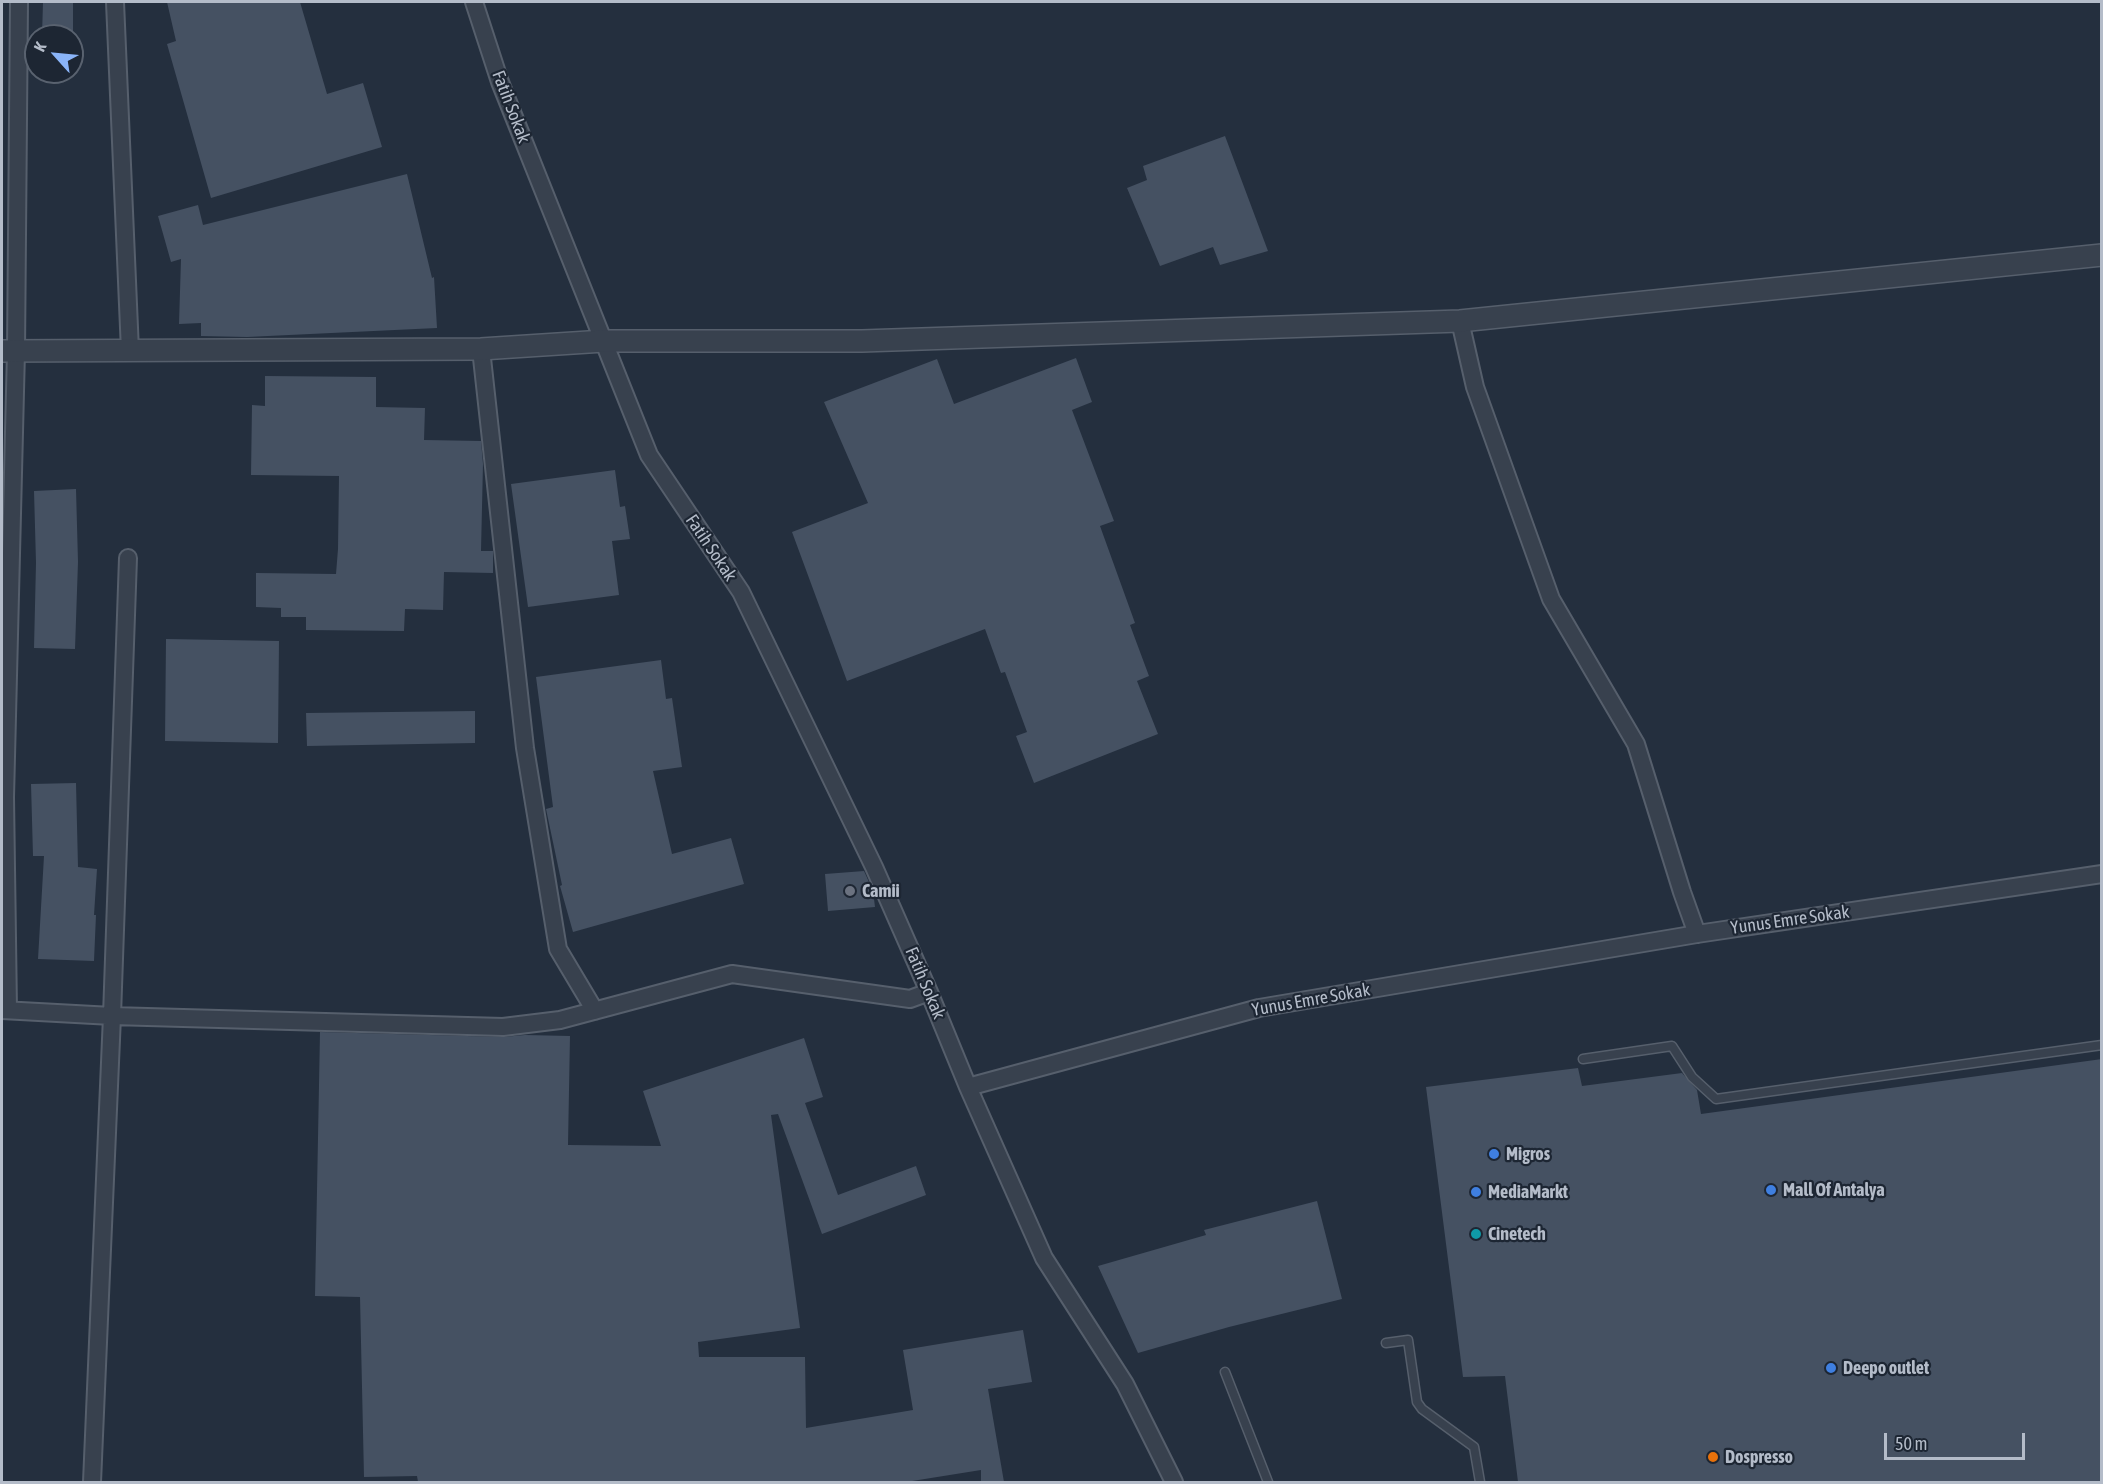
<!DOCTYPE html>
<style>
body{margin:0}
#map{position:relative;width:2103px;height:1484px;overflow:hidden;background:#242f3e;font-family:"Asap Condensed",sans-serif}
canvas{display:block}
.frame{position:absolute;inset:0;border:3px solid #b4bcc9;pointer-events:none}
.north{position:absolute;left:24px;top:24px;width:60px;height:60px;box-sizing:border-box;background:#1d2633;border:2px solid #59626f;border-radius:50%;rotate:297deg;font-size:16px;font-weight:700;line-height:24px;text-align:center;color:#b4bcc9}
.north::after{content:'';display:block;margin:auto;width:21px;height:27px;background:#8ab4f8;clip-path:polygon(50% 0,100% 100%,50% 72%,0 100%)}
.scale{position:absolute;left:1884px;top:1433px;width:141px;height:27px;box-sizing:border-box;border:3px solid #b4bcc9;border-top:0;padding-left:8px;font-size:18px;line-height:21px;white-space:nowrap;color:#b4bcc9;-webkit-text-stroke:4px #1d2633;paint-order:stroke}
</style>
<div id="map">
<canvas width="2103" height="1484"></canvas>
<div class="frame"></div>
<div class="north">K</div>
<div class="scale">50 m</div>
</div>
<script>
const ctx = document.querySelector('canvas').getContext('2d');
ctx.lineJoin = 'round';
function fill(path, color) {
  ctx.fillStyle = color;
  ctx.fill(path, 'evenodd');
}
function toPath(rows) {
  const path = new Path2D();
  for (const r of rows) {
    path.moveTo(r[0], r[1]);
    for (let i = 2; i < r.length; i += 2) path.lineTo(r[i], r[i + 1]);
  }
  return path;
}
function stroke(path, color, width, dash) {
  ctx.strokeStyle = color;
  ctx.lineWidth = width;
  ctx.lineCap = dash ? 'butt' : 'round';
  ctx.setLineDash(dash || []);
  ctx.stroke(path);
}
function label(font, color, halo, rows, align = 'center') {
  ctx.font = font + ' "Asap Condensed",sans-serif';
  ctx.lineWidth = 4.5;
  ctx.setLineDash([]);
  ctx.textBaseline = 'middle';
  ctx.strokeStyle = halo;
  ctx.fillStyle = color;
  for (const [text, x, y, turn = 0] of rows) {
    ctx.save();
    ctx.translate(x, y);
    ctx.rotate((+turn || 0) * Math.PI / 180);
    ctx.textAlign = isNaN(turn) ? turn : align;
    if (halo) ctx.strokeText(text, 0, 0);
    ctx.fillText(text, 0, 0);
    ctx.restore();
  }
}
fill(toPath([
 [43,2,73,2,73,36,42,36],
 [167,2,300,2,327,94,363,83,382,147,211,198,167,44,176,41],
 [1225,136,1268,251,1220,265,1213,247,1160,266,1127,188,1147,180,1143,166],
 [407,174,432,278,434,277,437,328,247,337,201,336,201,323,179,324,181,259,171,262,158,216,198,205,203,225],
 [1076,358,1092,402,1072,410,1114,521,1100,526,1135,623,1130,625,1149,676,1137,681,1158,734,1034,783,1016,736,1027,732,1005,672,1001,673,985,629,847,681,792,532,868,503,824,402,937,359,954,404],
 [265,376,376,377,376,407,425,408,424,440,481,441,483,464,481,551,493,551,493,573,444,572,443,610,405,609,404,631,306,630,306,617,281,617,281,608,256,607,256,573,336,574,338,549,339,476,251,475,252,405,265,406],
 [615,470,620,507,625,506,630,539,612,541,619,595,528,607,511,484],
 [76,489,78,562,75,649,34,648,36,563,34,491],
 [166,639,279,641,278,743,165,741],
 [661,660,666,699,672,698,682,767,653,771,672,854,731,838,744,884,573,932,560,886,562,885,546,809,553,807,536,677],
 [475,711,475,743,307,746,306,713],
 [76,783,78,867,97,869,94,915,96,915,94,961,38,959,44,856,33,856,31,784],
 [864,871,873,891,875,907,828,911,825,874],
 [320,1032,503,1037,525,1035,570,1036,568,1145,661,1146,643,1091,804,1038,823,1097,805,1103,838,1195,916,1166,926,1195,822,1234,778,1114,771,1115,800,1328,698,1342,699,1357,805,1357,806,1428,913,1410,903,1350,1023,1330,1032,1382,988,1389,1004,1482,981,1482,981,1470,906,1482,418,1482,417,1476,364,1477,360,1297,315,1296],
 [2102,1059,2102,1482,1518,1482,1505,1376,1463,1377,1426,1087,1578,1068,1582,1086,1682,1073,1697,1090,1701,1114],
 [1317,1201,1342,1299,1229,1327,1138,1353,1098,1266,1206,1235,1204,1230]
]), '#455162');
const service = toPath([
 [1583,1059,1672,1046,1692,1077,1716,1099,2102,1045],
 [1386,1343,1408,1340,1417,1402,1422,1409,1474,1447,1480,1482],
 [1225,1372,1268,1482]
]);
const minor = toPath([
 [115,2,130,351],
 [474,2,500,82,649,455,741,592,874,867,929,992,968,1087],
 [1460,321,1475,387,1551,599,1636,744,1682,892,1697,934],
 [481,349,525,748,558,949,595,1011],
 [2,1010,112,1016,503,1027,560,1020,732,974,910,999,929,992],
 [8,1010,5,797,16,351,19,2],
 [92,1482,112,1016,128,558],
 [1174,1482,1125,1384,1044,1258,968,1087,1259,1008,1697,934,2102,874]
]);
const tertiary = toPath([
 [2,351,481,349,604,341,862,341,1460,321,2102,255]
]);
stroke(service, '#565f6c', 11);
stroke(minor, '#565f6c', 20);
stroke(tertiary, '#565f6c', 24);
stroke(service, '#38414e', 8);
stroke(minor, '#38414e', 16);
stroke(tertiary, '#38414e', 21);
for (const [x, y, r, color] of [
 [850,891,6,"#6b7280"],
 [1494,1154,6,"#3f7fe0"],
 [1771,1190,6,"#3f7fe0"],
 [1476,1192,6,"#3f7fe0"],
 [1476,1234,6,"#0f9aa8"],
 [1831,1368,6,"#3f7fe0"],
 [1713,1457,6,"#e8710a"]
]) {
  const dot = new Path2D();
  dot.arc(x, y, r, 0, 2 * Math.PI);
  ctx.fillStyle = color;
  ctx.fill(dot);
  stroke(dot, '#1d2633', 2);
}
label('18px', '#b4bcc9', '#1d2633', [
 ["Fatih Sokak",511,107,69],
 ["Fatih Sokak",711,548,56],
 ["Yunus Emre Sokak",1790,920,-8],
 ["Fatih Sokak",925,983,67],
 ["Yunus Emre Sokak",1311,1000,-10]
]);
label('bold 18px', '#b4bcc9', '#1d2633', [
 ["Camii",862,891],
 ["Migros",1506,1154],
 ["Mall Of Antalya",1783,1190],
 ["MediaMarkt",1488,1192],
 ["Cinetech",1488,1234],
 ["Deepo outlet",1843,1368],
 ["Dospresso",1725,1457]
], 'left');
</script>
